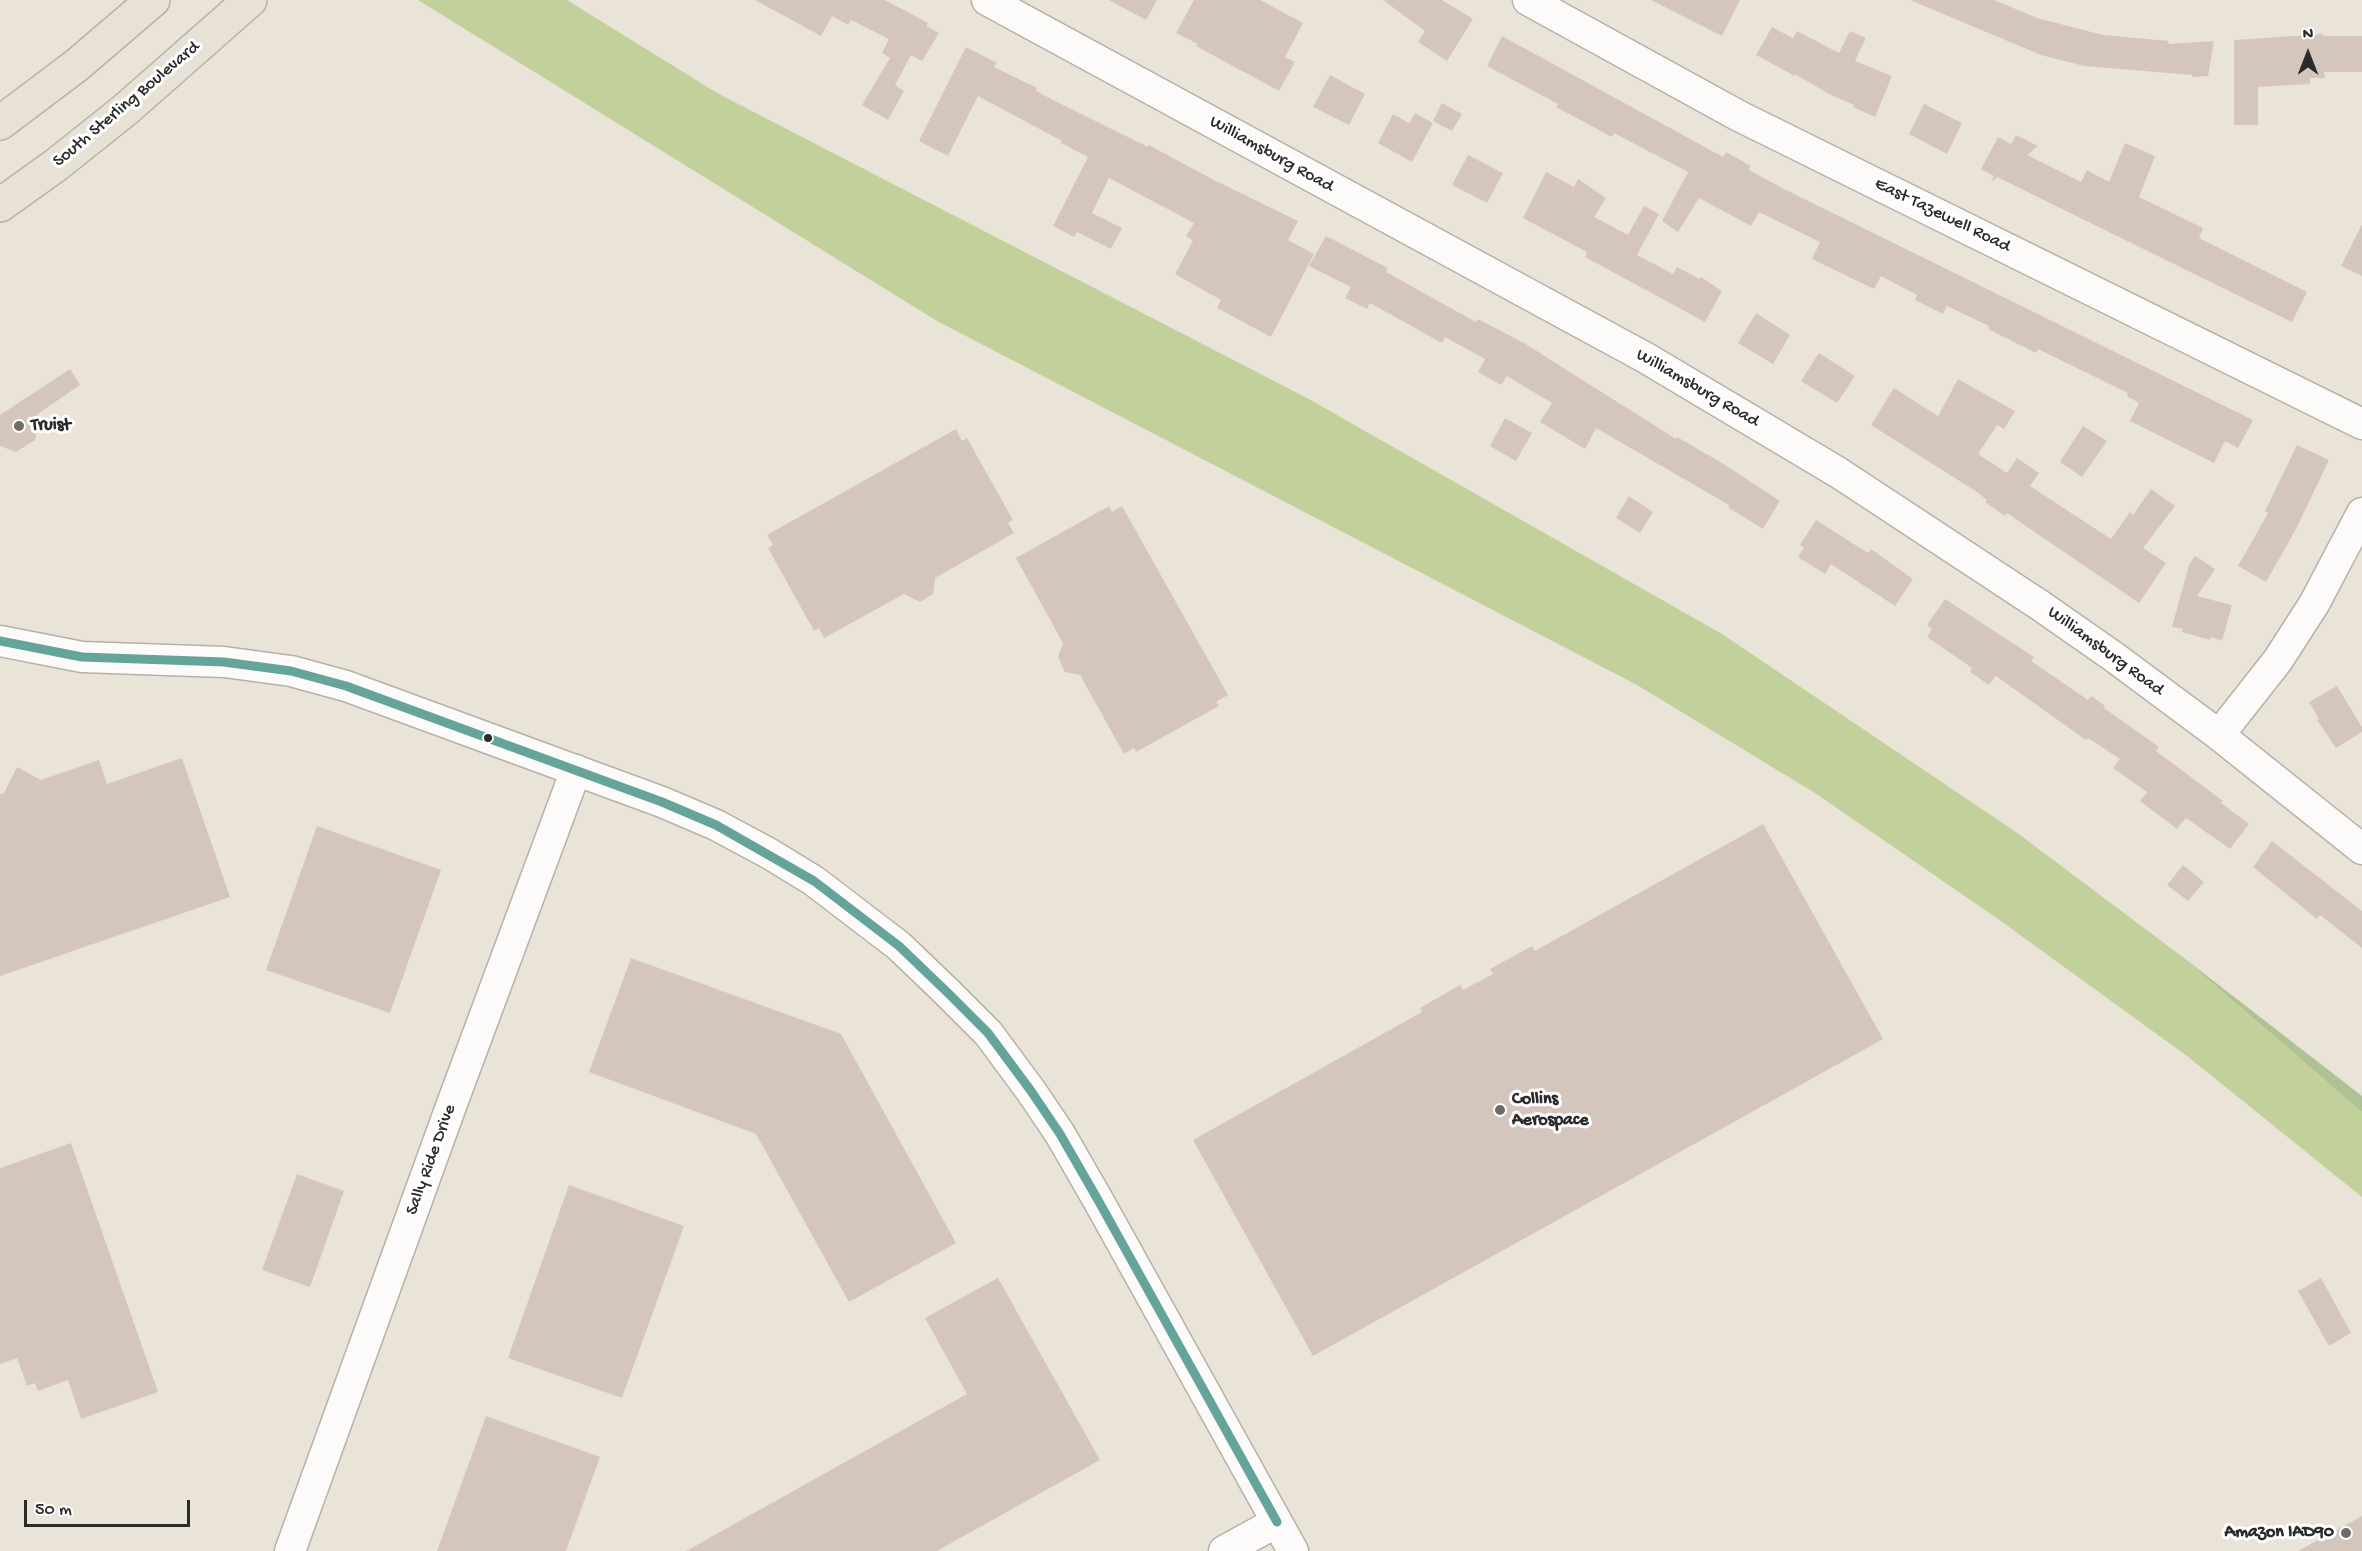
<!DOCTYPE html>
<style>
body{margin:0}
#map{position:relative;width:2362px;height:1551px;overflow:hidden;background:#eae4d8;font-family:"Gochi Hand",sans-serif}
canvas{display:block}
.north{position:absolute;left:2278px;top:24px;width:60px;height:60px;-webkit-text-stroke:4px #fff;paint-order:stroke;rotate:0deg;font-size:16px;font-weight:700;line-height:24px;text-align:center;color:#2b2b2b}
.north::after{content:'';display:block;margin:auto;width:21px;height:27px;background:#2b2b2b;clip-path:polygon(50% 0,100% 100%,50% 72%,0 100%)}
.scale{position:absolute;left:24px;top:1500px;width:166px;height:27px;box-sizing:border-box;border:3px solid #2b2b2b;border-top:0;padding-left:8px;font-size:18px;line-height:21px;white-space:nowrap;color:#2b2b2b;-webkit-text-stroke:4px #fff;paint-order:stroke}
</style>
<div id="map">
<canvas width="2362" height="1551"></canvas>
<div class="north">N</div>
<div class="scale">50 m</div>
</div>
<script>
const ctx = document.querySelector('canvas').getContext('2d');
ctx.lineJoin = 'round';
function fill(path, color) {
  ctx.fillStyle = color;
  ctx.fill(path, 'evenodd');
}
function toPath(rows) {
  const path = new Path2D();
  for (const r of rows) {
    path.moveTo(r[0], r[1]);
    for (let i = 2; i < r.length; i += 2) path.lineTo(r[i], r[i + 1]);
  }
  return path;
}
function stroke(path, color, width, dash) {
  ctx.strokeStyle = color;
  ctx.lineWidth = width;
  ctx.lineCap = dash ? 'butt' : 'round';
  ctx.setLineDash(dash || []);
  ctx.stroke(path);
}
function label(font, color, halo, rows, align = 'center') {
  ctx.font = font + ' "Gochi Hand",sans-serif';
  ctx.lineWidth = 6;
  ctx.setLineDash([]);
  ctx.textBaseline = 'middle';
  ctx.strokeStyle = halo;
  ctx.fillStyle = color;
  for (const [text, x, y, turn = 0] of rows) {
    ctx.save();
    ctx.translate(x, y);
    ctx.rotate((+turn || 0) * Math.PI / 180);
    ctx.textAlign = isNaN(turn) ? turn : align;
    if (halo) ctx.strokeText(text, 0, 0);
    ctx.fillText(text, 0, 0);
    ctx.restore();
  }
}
fill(toPath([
 [418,0,567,0,717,93,1307,398,1722,634,2016,832,2180,955,2362,1112,2362,1197,2187,1056,1998,919,1815,793,1637,685,937,321]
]), '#c2d19b');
fill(toPath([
 [2180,955,2362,1096,2362,1112]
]), '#b0c294');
fill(toPath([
 [755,0,885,0,928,23,926,26,939,33,922,61,911,55,895,85,904,91,888,120,862,105,890,58,882,53,889,39,851,20,848,25,832,16,821,36],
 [1109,0,1157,0,1146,20],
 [1194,0,1260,0,1303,23,1285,57,1295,62,1279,91,1196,46,1198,44,1176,33],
 [1383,0,1442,0,1473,19,1447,61,1418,42,1425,31],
 [1651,0,1740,0,1722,36],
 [1910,0,1994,0,2037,18,2103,35,2169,41,2168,44,2214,41,2208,76,2192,77,2192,75,2084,66,2041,55],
 [1772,27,1793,38,1797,31,1839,53,1850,31,1866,38,1855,61,1892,76,1875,117,1853,107,1854,105,1829,94,1795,74,1795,76,1756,55],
 [2323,34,2323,36,2362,36,2362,72,2324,72,2325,78,2310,78,2310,84,2258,87,2258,125,2234,125,2234,40],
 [1502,36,1723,157,1726,152,1751,166,1749,170,1786,190,2253,420,2238,448,2225,441,2214,463,2130,421,2139,403,2127,396,2128,393,2038,349,2036,353,1988,329,1989,326,1947,306,1943,314,1915,300,1917,295,1881,276,1874,289,1812,259,1820,242,1759,212,1751,226,1699,198,1678,232,1662,221,1688,172,1614,133,1612,137,1556,107,1558,104,1487,66],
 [966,47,997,63,994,67,1037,88,1036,91,1053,100,1148,147,1149,145,1212,179,1298,221,1288,240,1314,254,1271,337,1217,308,1221,300,1175,274,1193,241,1186,236,1194,223,1109,178,1092,213,1122,228,1111,249,1077,232,1074,237,1053,226,1088,157,1061,143,1062,141,978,96,948,156,919,141],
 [1330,75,1365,94,1349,125,1313,107],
 [1442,103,1462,114,1452,131,1433,121],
 [1924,104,1962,123,1947,154,1909,134],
 [1415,113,1433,123,1412,162,1378,143,1393,114,1409,123],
 [2016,135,2038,146,2027,155,2081,182,2087,170,2109,182,2125,143,2155,156,2139,197,2203,228,2199,238,2307,292,2292,322,1997,177,1991,182,1994,176,1981,169,1998,137,2011,144],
 [1468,155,1503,173,1487,203,1452,185],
 [1546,172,1574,187,1578,179,1606,198,1594,217,1628,235,1644,206,1659,214,1637,255,1673,274,1677,267,1700,279,1701,277,1722,291,1705,322,1585,257,1587,252,1523,218],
 [2362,224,2362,276,2341,266],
 [1326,236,1388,268,1386,272,1476,322,1478,319,1524,343,1676,439,1677,437,1722,463,1780,501,1763,529,1729,508,1729,505,1596,428,1585,449,1540,422,1552,403,1507,376,1501,385,1478,372,1485,359,1445,337,1442,343,1370,303,1367,309,1345,298,1351,287,1309,266],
 [1756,313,1790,335,1773,364,1738,343],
 [1819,353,1855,376,1837,403,1801,381],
 [70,369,80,385,39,413,35,440,16,452,0,446,0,415],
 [1958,379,2015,411,2004,429,1997,425,1978,454,2007,473,2017,458,2039,473,2030,486,2111,539,2130,512,2133,515,2151,489,2175,506,2143,548,2166,563,2139,603,2020,522,2007,513,2005,516,1985,502,1987,500,1977,492,1871,425,1894,388,1938,416],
 [1505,418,1532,433,1516,461,1490,446],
 [2083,426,2107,441,2082,477,2060,462],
 [956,429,962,441,967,438,1013,520,1008,523,1014,533,935,578,933,594,920,602,904,594,824,638,819,628,814,631,768,548,773,545,767,535],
 [2297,445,2329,460,2296,529,2266,582,2238,566,2268,513,2265,511],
 [1629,496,1653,512,1640,533,1616,518],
 [1109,506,1112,512,1122,506,1228,695,1216,702,1219,706,1136,752,1134,748,1124,754,1080,675,1065,672,1058,657,1063,643,1016,558],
 [1816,520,1868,553,1871,549,1913,579,1895,606,1831,564,1825,574,1798,557,1804,548,1800,545],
 [2195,556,2215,569,2197,596,2232,605,2222,641,2211,637,2210,640,2182,632,2183,629,2172,627,2189,565],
 [1945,599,2034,657,2031,661,2088,700,2091,696,2105,706,2104,708,2159,747,2156,751,2223,801,2221,803,2249,824,2230,849,2186,818,2177,829,2140,801,2147,792,2113,768,2120,759,2088,738,2086,740,1996,676,1989,685,1970,672,1972,668,1927,637,1932,629,1927,625],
 [2337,686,2362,727,2362,732,2336,748,2317,720,2319,719,2309,702],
 [182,758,230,897,0,976,0,794,4,793,17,767,41,780,99,760,107,784],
 [1763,824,1883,1039,1313,1356,1193,1140,1422,1012,1420,1008,1460,985,1463,990,1493,974,1490,969,1532,946,1535,951],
 [317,826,441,870,390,1013,266,970],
 [2272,841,2362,911,2362,948,2320,915,2317,919,2253,867],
 [2183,865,2204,882,2188,901,2167,885],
 [631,958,841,1034,956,1243,849,1302,756,1134,589,1072],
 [71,1143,158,1392,81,1419,68,1380,38,1391,35,1383,27,1386,17,1358,0,1364,0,1168],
 [297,1174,344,1191,310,1287,262,1270],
 [569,1185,684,1226,622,1398,508,1358],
 [998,1278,1100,1460,937,1551,686,1551,967,1394,925,1318],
 [2321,1278,2351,1333,2329,1346,2298,1291],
 [486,1416,600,1457,566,1551,437,1551],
 [2362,1516,2362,1551,2298,1551]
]), '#d5c6bd');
const minor = toPath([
 [987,0,1646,358,1839,473,2041,606,2114,657,2219,735,2362,849],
 [1528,0,1739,116,2362,424],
 [0,641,82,657,224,662,291,671,346,686,662,802,716,825,770,854,814,881,899,946,949,994,988,1033,1031,1091,1060,1134,1098,1200,1293,1551],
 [2219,735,2278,660,2314,604,2362,513],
 [290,1551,450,1109,576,770],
 [1224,1551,1277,1522]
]);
const major = toPath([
 [0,123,77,65,153,0],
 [0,205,56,165,125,110,250,0]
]);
stroke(minor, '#b5b1a9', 33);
stroke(major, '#b5b1a9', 36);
stroke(minor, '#fcfbf9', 30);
stroke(major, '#e8e1d5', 33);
stroke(toPath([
 [0,641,82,657,224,662,291,671,346,686,662,802,716,825,814,881,899,946,949,994,988,1033,1031,1091,1060,1134,1098,1200,1277,1522]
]), '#64a49b', 9);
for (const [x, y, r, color] of [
 [19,426,6,"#6e6c68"],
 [488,738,5,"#2b2b2b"],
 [1500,1110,6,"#6e6c68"],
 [2346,1533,6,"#6e6c68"]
]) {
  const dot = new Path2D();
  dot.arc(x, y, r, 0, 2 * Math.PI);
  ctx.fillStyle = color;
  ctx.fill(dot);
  stroke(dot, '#fff', 2);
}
label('18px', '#2b2b2b', '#fff', [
 ["South Sterling Boulevard",127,105,-40],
 ["Williamsburg Road",1271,155,29],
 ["East Tazewell Road",1942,216,26],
 ["Williamsburg Road",1697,389,30],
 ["Williamsburg Road",2105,652,36],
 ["Sally Ride Drive",432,1160,-70]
]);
label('bold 18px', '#2b2b2b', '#fff', [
 ["Truist",31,426],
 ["Collins",1512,1100],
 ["Aerospace",1512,1121],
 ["Amazon IAD90",2334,1533,"right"]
], 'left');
</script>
